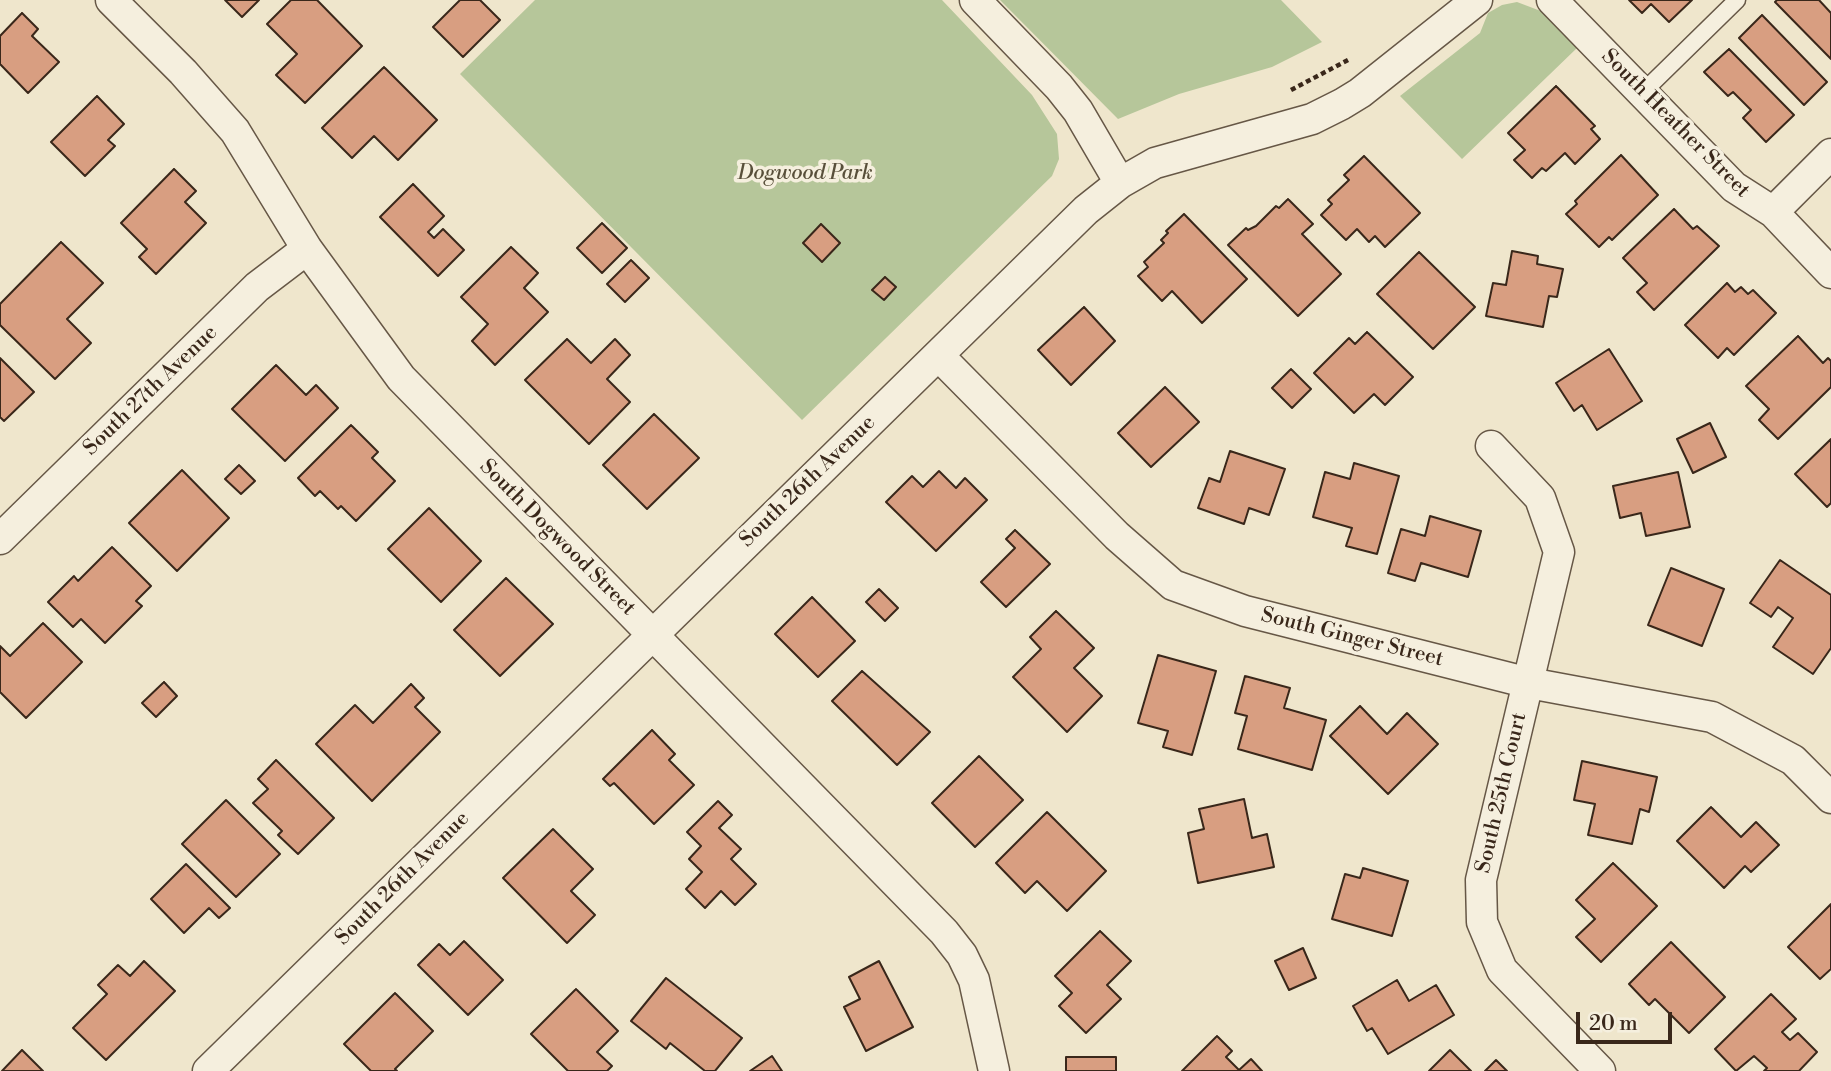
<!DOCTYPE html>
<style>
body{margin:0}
#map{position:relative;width:1831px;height:1071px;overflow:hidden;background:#efe6cc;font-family:"Libre Bodoni",serif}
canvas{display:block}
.scale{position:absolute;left:1576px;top:1012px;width:96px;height:32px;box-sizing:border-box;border:4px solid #39271a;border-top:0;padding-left:9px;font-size:21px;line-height:24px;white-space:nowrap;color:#39271a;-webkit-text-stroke:5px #f5efde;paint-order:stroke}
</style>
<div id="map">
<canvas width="1831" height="1071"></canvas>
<div class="scale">20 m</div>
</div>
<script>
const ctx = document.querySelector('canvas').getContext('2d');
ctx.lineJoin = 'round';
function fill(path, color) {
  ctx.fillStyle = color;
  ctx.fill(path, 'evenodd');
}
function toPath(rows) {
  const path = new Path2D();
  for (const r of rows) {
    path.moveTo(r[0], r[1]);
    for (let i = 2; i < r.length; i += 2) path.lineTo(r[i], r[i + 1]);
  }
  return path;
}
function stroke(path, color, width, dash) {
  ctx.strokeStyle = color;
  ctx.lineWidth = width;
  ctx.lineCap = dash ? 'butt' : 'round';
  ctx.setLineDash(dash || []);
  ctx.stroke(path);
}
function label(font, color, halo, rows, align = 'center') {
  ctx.font = font + ' "Libre Bodoni",serif';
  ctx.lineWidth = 7;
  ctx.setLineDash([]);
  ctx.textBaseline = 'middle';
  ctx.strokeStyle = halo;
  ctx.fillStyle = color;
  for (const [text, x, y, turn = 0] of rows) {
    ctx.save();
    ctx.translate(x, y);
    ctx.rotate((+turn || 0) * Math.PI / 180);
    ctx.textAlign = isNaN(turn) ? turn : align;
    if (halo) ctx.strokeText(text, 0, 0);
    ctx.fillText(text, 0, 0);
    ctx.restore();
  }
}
fill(toPath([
 [535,0,942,0,1032,95,1057,134,1059,159,1052,176,802,420,460,74],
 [1000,0,1281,0,1322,42,1272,67,1179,94,1118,119],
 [1517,2,1546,13,1577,48,1462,159,1400,96,1480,33,1488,13,1502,5]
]), '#b6c69a');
const building = toPath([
 [225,0,259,0,242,17,225,0],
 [291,0,317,0,362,46,305,103,276,75,297,54,267,24,291,0],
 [460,0,480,0,500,20,463,57,433,27,460,0],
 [1629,0,1692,0,1669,22,1651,4,1642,13,1629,0],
 [1777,0,1819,0,1831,13,1831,59,1775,2,1777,0],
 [22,13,38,29,32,36,59,62,28,93,0,64,0,36,22,13],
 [1762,15,1827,82,1804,105,1739,38,1762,15],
 [1729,49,1794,115,1766,142,1743,118,1751,110,1733,92,1728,96,1704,72,1729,49],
 [384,67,437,120,398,160,374,136,352,158,322,128,384,67],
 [1556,86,1595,126,1591,129,1600,139,1575,164,1565,153,1546,171,1542,168,1532,178,1514,160,1525,150,1508,133,1556,86],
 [97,96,124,124,108,140,115,146,85,176,51,142,97,96],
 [1621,155,1658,195,1612,240,1609,237,1599,247,1566,214,1577,204,1575,201,1621,155],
 [1364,156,1420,213,1385,247,1375,236,1369,242,1357,229,1346,240,1321,215,1332,204,1328,200,1349,180,1344,175,1364,156],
 [174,169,196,191,185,202,206,223,156,274,139,257,147,249,121,223,174,169],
 [413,184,444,216,428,232,434,238,443,229,464,250,438,276,380,217,413,184],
 [1288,199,1313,224,1302,234,1341,274,1298,316,1228,245,1246,228,1248,230,1256,226,1276,206,1279,208,1288,199],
 [1674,209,1693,229,1697,226,1719,246,1654,310,1637,292,1647,283,1623,258,1674,209],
 [1184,214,1247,279,1202,323,1172,291,1162,301,1138,276,1148,267,1144,262,1164,243,1161,240,1168,233,1166,231,1184,214],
 [602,223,627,248,602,273,577,248,602,223],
 [821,224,840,243,822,262,803,243,821,224],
 [61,242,103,283,67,319,91,343,55,379,0,325,0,304,61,242],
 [511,247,538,273,524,288,548,312,495,365,472,341,488,324,461,297,511,247],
 [1512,251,1538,256,1537,264,1563,269,1557,297,1549,296,1543,327,1486,316,1493,283,1506,285,1512,251],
 [1419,252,1475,307,1433,349,1377,294,1419,252],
 [631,260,649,278,625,302,607,284,631,260],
 [885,277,896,287,884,300,872,290,885,277],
 [1727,283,1735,292,1741,287,1748,294,1753,290,1776,313,1734,355,1727,348,1718,358,1685,325,1727,283],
 [1084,307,1115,341,1071,385,1038,350,1084,307],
 [1367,332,1413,377,1385,405,1374,394,1354,413,1314,373,1349,338,1355,344,1367,332],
 [1798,336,1823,363,1828,358,1831,361,1831,387,1778,439,1759,420,1769,409,1746,386,1798,336],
 [567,339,591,363,615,339,630,355,607,379,630,402,589,444,525,380,567,339],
 [1609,349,1642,401,1597,430,1582,405,1574,411,1556,383,1609,349],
 [0,358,34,392,4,421,0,417,0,358],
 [276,365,306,395,316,385,338,408,285,461,232,409,276,365],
 [1291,369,1311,389,1292,408,1272,388,1291,369],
 [1165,387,1199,422,1151,467,1118,433,1165,387],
 [654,414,699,458,647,509,603,465,654,414],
 [1710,423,1726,457,1693,473,1677,439,1710,423],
 [351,425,378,452,372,458,395,481,356,521,341,506,338,509,320,491,315,496,298,478,351,425],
 [1831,439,1831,503,1827,507,1795,474,1831,439],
 [1230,451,1285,469,1269,515,1249,508,1244,524,1198,508,1209,478,1220,482,1230,451],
 [1354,463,1399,476,1377,554,1346,546,1352,528,1313,517,1325,472,1350,479,1354,463],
 [239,465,255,481,241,494,225,479,239,465],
 [182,470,229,518,177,571,129,523,182,470],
 [939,471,956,488,965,478,987,500,936,551,886,502,912,476,923,487,939,471],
 [1678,472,1690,527,1646,536,1641,513,1620,518,1613,486,1678,472],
 [429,508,481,561,441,602,388,549,429,508],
 [1430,516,1481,531,1468,577,1421,563,1415,581,1388,573,1401,529,1425,536,1430,516],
 [1015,530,1050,564,1006,607,981,582,1015,548,1006,539,1015,530],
 [112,547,151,586,136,601,142,606,105,643,81,619,73,627,48,602,74,576,78,581,112,547],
 [1780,560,1831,595,1831,648,1813,674,1773,647,1793,618,1778,607,1771,617,1750,603,1780,560],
 [1671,568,1724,589,1702,646,1648,625,1671,568],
 [506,578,553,624,500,676,454,630,506,578],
 [879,589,898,608,885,621,866,602,879,589],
 [812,597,855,641,818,677,775,634,812,597],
 [1056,611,1094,648,1074,668,1102,696,1067,732,1013,677,1041,649,1030,637,1056,611],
 [43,623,82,662,26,718,0,692,0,646,10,656,43,623],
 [1158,655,1216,671,1192,755,1163,747,1168,731,1138,723,1158,655],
 [862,671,930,732,897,765,832,701,862,671],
 [1245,676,1290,688,1284,708,1326,720,1312,770,1238,749,1247,716,1235,713,1245,676],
 [164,682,177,696,156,717,142,703,164,682],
 [411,684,424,698,415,707,440,732,372,801,316,744,355,705,373,723,411,684],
 [1360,706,1387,734,1407,713,1438,744,1388,794,1330,736,1360,706],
 [652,730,675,754,669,760,694,785,654,824,614,783,610,786,603,779,652,730],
 [979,756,1023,800,975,847,932,803,979,756],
 [276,760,334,818,298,854,278,835,282,831,253,803,268,789,258,779,276,760],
 [1582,761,1657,777,1649,812,1640,809,1632,844,1588,835,1595,804,1574,800,1582,761],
 [1244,799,1252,838,1267,834,1274,867,1198,883,1188,833,1204,829,1199,809,1244,799],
 [226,800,280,854,236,897,182,844,226,800],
 [718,801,732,815,719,828,741,849,731,859,756,884,735,905,721,891,705,908,686,889,702,872,689,859,701,846,687,832,718,801],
 [1711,807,1741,837,1756,822,1779,845,1751,872,1745,866,1724,888,1677,841,1711,807],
 [1047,812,1106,871,1067,911,1037,881,1025,893,996,863,1047,812],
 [553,829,593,869,571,891,595,915,567,943,503,878,553,829],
 [1613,863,1657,906,1601,962,1576,937,1595,919,1576,900,1613,863],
 [186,864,230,908,219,918,209,908,184,933,151,899,186,864],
 [1363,868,1408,881,1392,936,1332,919,1345,874,1360,878,1363,868],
 [1831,904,1831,969,1820,979,1788,947,1831,904],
 [1100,931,1131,961,1107,985,1121,999,1086,1033,1059,1006,1072,993,1055,976,1100,931],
 [464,941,503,980,468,1015,418,965,439,944,450,955,464,941],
 [1671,942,1725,997,1689,1033,1655,999,1649,1005,1629,984,1671,942],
 [1303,948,1316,978,1289,990,1275,961,1303,948],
 [144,961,175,991,106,1060,73,1028,107,994,98,985,118,965,130,976,144,961],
 [879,961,913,1027,866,1051,844,1007,860,999,849,977,879,961],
 [666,978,742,1038,715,1071,705,1071,670,1043,666,1049,631,1021,666,978],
 [1397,980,1409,1001,1436,985,1454,1015,1388,1054,1372,1028,1367,1031,1353,1006,1397,980],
 [576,989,618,1031,597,1052,612,1066,607,1071,568,1071,531,1034,576,989],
 [395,993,433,1031,395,1069,397,1071,371,1071,344,1044,395,993],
 [1771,994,1796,1019,1782,1032,1790,1040,1798,1033,1817,1052,1799,1071,1764,1071,1767,1068,1754,1056,1736,1071,1715,1049,1771,994],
 [1217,1036,1232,1051,1226,1057,1239,1070,1251,1059,1262,1071,1182,1071,1217,1036],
 [22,1050,43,1071,2,1071,22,1050],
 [1450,1050,1471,1071,1429,1071,1450,1050],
 [772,1056,782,1071,750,1071,772,1056],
 [1066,1057,1116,1057,1116,1071,1066,1071,1066,1057],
 [1496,1060,1507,1071,1485,1071,1496,1060]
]);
fill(building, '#d89e81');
stroke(building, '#39271a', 2);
const lane = toPath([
 [1642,93,1737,0]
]);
const street = toPath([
 [111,0,183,72,235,131,307,249,401,378,944,932,962,955,974,980,994,1071],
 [975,0,1059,87,1078,111,1120,183],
 [1552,0,1734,187,1773,212,1831,273],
 [1773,212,1831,154],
 [939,356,1117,536,1173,585,1245,611,1529,683,1712,717,1793,760,1831,798],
 [1491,446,1540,498,1559,552,1481,880,1482,922,1502,970,1600,1071],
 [0,539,257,287,307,249],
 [208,1071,1086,210,1120,183,1155,163,1312,119,1342,104,1360,93,1477,0]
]);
stroke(lane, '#665746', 19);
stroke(street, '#665746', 33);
stroke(toPath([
 [1291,90,1348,60]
]), '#39271a', 4.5, [5, 3.5]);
stroke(lane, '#f5efde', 16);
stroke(street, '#f5efde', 30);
label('21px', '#39271a', '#f5efde', [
 ["South Heather Street",1675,124,45],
 ["South 27th Avenue",151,391,-44],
 ["South 26th Avenue",808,482,-44],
 ["South Dogwood Street",557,538,45],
 ["South Ginger Street",1352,638,14],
 ["South 25th Court",1502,793,-77],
 ["South 26th Avenue",403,879,-45]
]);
label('italic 21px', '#584f3a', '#f5efde', [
 ["Dogwood Park",805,174]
]);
</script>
